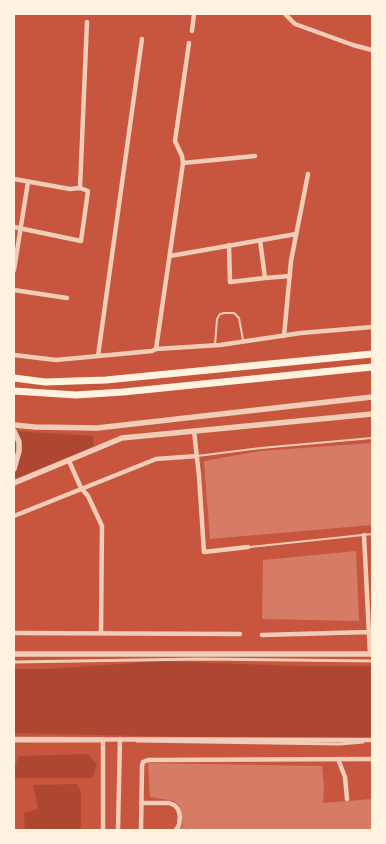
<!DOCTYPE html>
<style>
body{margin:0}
#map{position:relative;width:386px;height:844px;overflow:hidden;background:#c8553d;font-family:"PT Sans Narrow",sans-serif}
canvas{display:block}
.frame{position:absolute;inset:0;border:15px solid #fff3e0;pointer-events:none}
</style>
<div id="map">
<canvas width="386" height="844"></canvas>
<div class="frame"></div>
</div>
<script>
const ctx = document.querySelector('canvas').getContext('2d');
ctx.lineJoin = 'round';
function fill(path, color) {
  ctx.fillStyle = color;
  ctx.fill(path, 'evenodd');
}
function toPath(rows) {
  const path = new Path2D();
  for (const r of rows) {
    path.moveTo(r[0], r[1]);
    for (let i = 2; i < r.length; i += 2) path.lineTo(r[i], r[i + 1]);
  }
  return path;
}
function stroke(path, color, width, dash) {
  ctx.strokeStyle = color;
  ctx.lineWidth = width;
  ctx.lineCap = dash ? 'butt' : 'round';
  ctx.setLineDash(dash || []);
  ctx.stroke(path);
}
fill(toPath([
 [14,431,93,436,94,447,14,479],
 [161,661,295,666,372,666,372,739,358,741,14,733,14,669,50,669],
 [88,754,97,765,92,778,14,778,14,768,19,756],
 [77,784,81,792,81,830,25,830,24,813,38,809,33,785]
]), '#ae4732');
fill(toPath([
 [372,443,372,525,210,539,204,461,260,451],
 [356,551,359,621,262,619,263,560],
 [148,763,322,766,324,787,323,803,372,799,372,830,179,830,183,826,180,807,174,801,150,797]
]), '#d67c66');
stroke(toPath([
 [215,345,217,319,220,314,224,313,234,313,239,318,243,340],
 [197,456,261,448,372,438],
 [250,547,372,534]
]), '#f1ccb7', 2);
stroke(toPath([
 [14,662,202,659,372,661],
 [14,741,103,741],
 [137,741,340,744,363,742]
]), '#f1ccb7', 3);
stroke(toPath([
 [285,14,295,24,353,45,372,50],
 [192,31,194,14],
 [183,163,255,156],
 [14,179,70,189,80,188,87,22],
 [14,227,81,241,88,191,80,188],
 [260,240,265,278,290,276],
 [229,245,230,282,265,278],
 [170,256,296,234],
 [14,270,28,182],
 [14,290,67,298],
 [284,336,291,261,308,174],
 [156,349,183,163,182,156,175,141,189,43],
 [14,355,56,360,152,351,156,349,220,345,301,333,372,327],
 [98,356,142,39],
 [194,431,199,476,204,552,248,547],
 [69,461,81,488,88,496,102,526,101,632],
 [14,516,156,459,197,456],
 [364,535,370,654],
 [14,633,240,634],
 [262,635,369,632],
 [14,739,372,740],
 [103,739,103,830],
 [338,759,345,777,347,799],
 [141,803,169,803,174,805,178,809,180,816,179,825,176,830],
 [118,830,120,739],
 [141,830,142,766,143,762,148,760,372,759]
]), '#f1ccb7', 4.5);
stroke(toPath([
 [14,425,35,427,97,428,372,397],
 [14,431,19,442,19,451,14,469],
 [14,483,122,438,372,414],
 [14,654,372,654]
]), '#f1ccb7', 5.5);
stroke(toPath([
 [14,378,45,382,106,380,372,354],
 [14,391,76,395,123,392,372,367]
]), '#fff3e0', 7);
</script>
